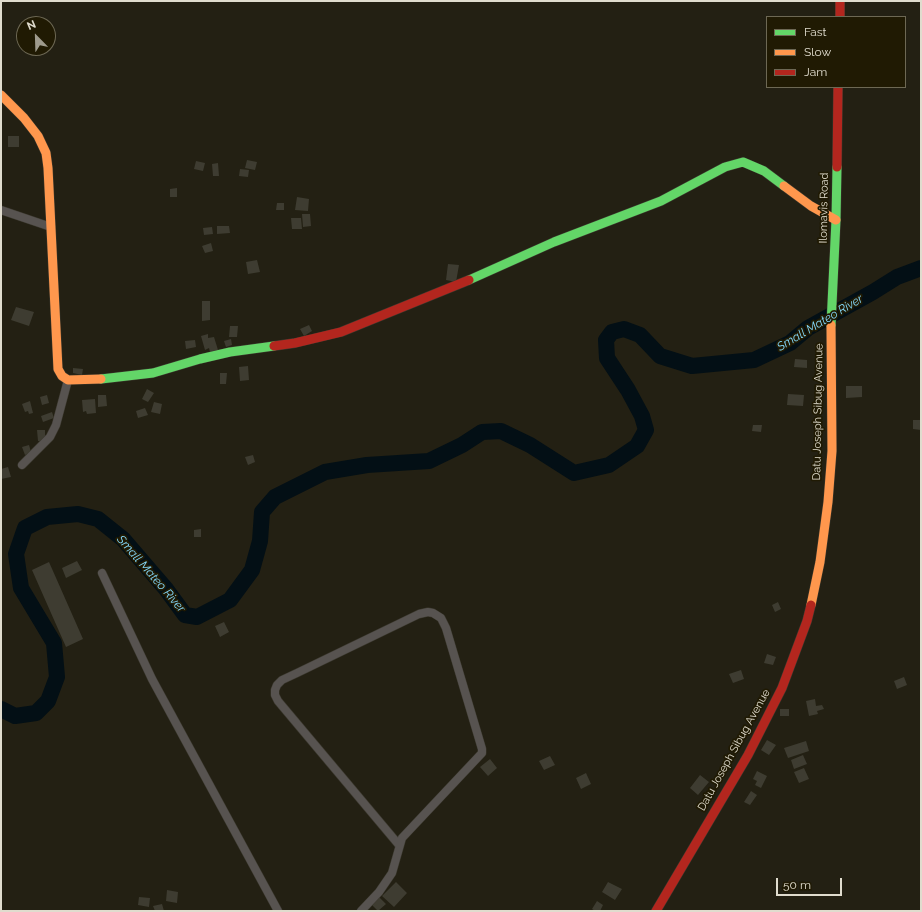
<!DOCTYPE html>
<style>
body{margin:0}
#map{position:relative;width:922px;height:912px;overflow:hidden;background:#232013;font-family:Raleway,sans-serif}
canvas{display:block}
.frame{position:absolute;inset:0;border:2px solid #e0dcce;pointer-events:none}
.legend{position:absolute;left:766px;top:16px;width:140px;height:72px;box-sizing:border-box;background:#201a03;border:1px solid #6d6854;margin:0;padding:5px 7px;list-style:none;font-size:12px;color:#e0dcce}
.legend li{display:flex;align-items:center;gap:8px;height:20px}
.legend b{width:20px;border:1px solid #6d6854}
.north{position:absolute;left:16px;top:16px;width:40px;height:40px;box-sizing:border-box;background:#201a03;border:1px solid #6d6854;border-radius:50%;rotate:337deg;font-size:11px;font-weight:700;line-height:16px;text-align:center;color:#e0dcce}
.north::after{content:'';display:block;margin:auto;width:14px;height:18px;background:#9e9a8d;clip-path:polygon(50% 0,100% 100%,50% 72%,0 100%)}
.scale{position:absolute;left:776px;top:878px;width:66px;height:18px;box-sizing:border-box;border:2px solid #e0dcce;border-top:0;padding-left:5px;font-size:12px;line-height:14px;white-space:nowrap;color:#e0dcce;-webkit-text-stroke:3px #201a03;paint-order:stroke}
</style>
<div id="map">
<canvas width="922" height="912"></canvas>
<div class="frame"></div>
<ul class="legend">
<li><b style="height:5px;background:#63d668"></b>Fast</li>
<li><b style="height:5px;background:#ff974d"></b>Slow</li>
<li><b style="height:5px;background:#b3261e"></b>Jam</li>
</ul>
<div class="north">N</div>
<div class="scale">50 m</div>
</div>
<script>
const ctx = document.querySelector('canvas').getContext('2d');
ctx.lineJoin = 'round';
function toPath(rows) {
  const path = new Path2D();
  for (const r of rows) {
    path.moveTo(r[0], r[1]);
    for (let i = 2; i < r.length; i += 2) path.lineTo(r[i], r[i + 1]);
  }
  return path;
}
function stroke(path, color, width, dash) {
  ctx.strokeStyle = color;
  ctx.lineWidth = width;
  ctx.lineCap = dash ? 'butt' : 'round';
  ctx.setLineDash(dash || []);
  ctx.stroke(path);
}
function fill(path, color) {
  ctx.fillStyle = color;
  ctx.fill(path, 'evenodd');
}
function label(font, color, halo, rows, align = 'center') {
  ctx.font = font + ' Raleway,sans-serif';
  ctx.lineWidth = 3.5;
  ctx.setLineDash([]);
  ctx.textBaseline = 'middle';
  ctx.strokeStyle = halo;
  ctx.fillStyle = color;
  for (const [text, x, y, turn = 0] of rows) {
    ctx.save();
    ctx.translate(x, y);
    ctx.rotate((+turn || 0) * Math.PI / 180);
    ctx.textAlign = isNaN(turn) ? turn : align;
    if (halo) ctx.strokeText(text, 0, 0);
    ctx.fillText(text, 0, 0);
    ctx.restore();
  }
}
stroke(toPath([
 [1,709,15,716,36,713,48,701,57,677,54,643,21,588,16,554,25,528,47,517,78,514,98,519,123,539,166,589,185,615,197,617,230,600,252,570,260,541,262,512,275,497,325,472,367,465,429,461,462,445,482,432,501,431,530,445,574,473,609,465,637,446,646,430,642,416,628,390,607,358,606,340,612,332,624,329,640,335,660,356,692,366,754,360,790,343,808,328,873,292,897,277,921,268]
]), '#030f15', 16);
fill(toPath([
 [8,136,19,136,19,147,8,147],
 [247,160,257,162,255,170,245,168],
 [196,161,205,163,203,171,194,169],
 [218,163,219,176,213,176,212,164],
 [240,169,249,170,248,177,239,176],
 [177,188,177,197,170,197,170,189],
 [297,197,309,199,308,211,295,210],
 [277,203,284,203,284,210,276,210],
 [302,214,310,214,311,226,303,227],
 [291,218,301,218,302,229,292,229],
 [217,226,229,226,230,233,217,234],
 [212,227,213,234,204,235,203,228],
 [211,243,213,251,205,253,202,246],
 [257,260,260,272,248,274,246,262],
 [448,264,459,265,456,282,446,280],
 [202,301,210,301,210,320,202,321],
 [16,307,34,312,29,326,11,320],
 [309,325,312,331,304,336,300,329],
 [230,326,238,326,237,337,229,337],
 [208,334,208,338,214,337,218,350,210,352,209,348,205,350,201,336],
 [231,339,232,345,226,347,224,341],
 [195,340,196,347,186,349,185,341],
 [795,359,807,360,807,368,794,367],
 [248,366,249,380,240,381,239,367],
 [73,368,83,369,82,375,73,373],
 [220,373,227,373,226,384,220,384],
 [846,386,862,386,862,397,846,398],
 [147,389,154,393,148,402,142,399],
 [788,394,804,395,803,406,787,405],
 [47,395,49,403,42,405,40,397],
 [98,395,106,395,107,406,98,407],
 [95,399,96,413,87,414,86,411,83,412,82,400],
 [30,401,33,413,29,414,28,411,25,412,22,404],
 [154,402,162,404,160,414,151,412],
 [145,408,148,415,138,418,136,411],
 [52,412,54,418,43,422,41,416],
 [913,420,921,420,921,430,913,429],
 [753,425,762,425,761,432,752,431],
 [37,430,45,430,45,441,38,441],
 [29,445,31,452,25,455,22,447],
 [253,455,255,462,248,465,245,457],
 [8,467,11,477,1,479,1,469],
 [201,529,201,537,194,537,194,530],
 [77,561,82,570,66,578,62,568],
 [49,562,83,639,66,647,32,570],
 [778,602,781,609,775,612,772,605],
 [224,622,229,632,220,637,215,626],
 [767,654,776,657,773,665,764,663],
 [741,670,744,679,733,683,729,674],
 [904,677,907,685,897,689,894,681],
 [815,699,816,706,822,705,824,709,817,711,818,714,809,716,806,701],
 [780,709,789,709,789,716,780,716],
 [767,740,776,745,769,755,761,750],
 [806,741,809,751,788,758,784,748],
 [803,755,807,764,794,769,791,760],
 [550,756,555,765,544,770,539,761],
 [490,759,497,768,488,776,480,767],
 [804,768,809,779,799,783,794,772],
 [757,771,767,776,761,788,755,785,757,781,753,779],
 [586,773,591,784,581,789,576,778],
 [700,775,709,782,698,795,690,788],
 [751,791,757,795,750,805,744,802],
 [396,882,407,893,394,907,382,896],
 [608,882,622,889,615,900,602,892],
 [167,890,178,892,177,903,166,901],
 [139,897,150,898,149,907,138,905],
 [379,897,386,904,378,911,372,905],
 [597,901,603,905,600,911,595,911,592,909],
 [162,904,164,911,155,911,153,906]
]), '#3e3c31');
const street = toPath([
 [1,210,51,227],
 [22,465,50,437,56,425,68,380],
 [102,573,152,679,278,911],
 [361,911,379,892,392,873,402,838,482,753,482,749,446,628,441,618,433,613,428,612,419,614,297,673,282,680,277,685,275,690,275,695,278,701,399,845]
]);
const fast = toPath([
 [469,280,554,242,661,201,725,167,743,162,764,171,784,186],
 [831,325,836,220,837,167],
 [101,379,153,373,200,359,230,352,274,346]
]);
const slow = toPath([
 [1,95,24,118,38,136,46,153,48,168,58,369,62,376,68,380,101,379],
 [784,186,811,206,836,220],
 [811,605,820,562,828,502,832,451,831,325]
]);
const jam = toPath([
 [840,1,840,17],
 [837,167,838,87],
 [274,346,295,343,341,332,469,280],
 [656,911,748,755,782,688,807,621,811,605]
]);
stroke(street, '#3c392f', 9);
stroke(fast, '#3c392f', 10);
stroke(slow, '#3c392f', 10);
stroke(jam, '#3c392f', 10);
stroke(street, '#575350', 8);
stroke(fast, '#63d668', 9);
stroke(slow, '#ff974d', 9);
stroke(jam, '#b3261e', 9);
label('11px', '#e0dcce', '#201a03', [
 ["Ilomavis Road",824,208,-89],
 ["Datu Joseph Sibug Avenue",818,412,-89],
 ["Datu Joseph Sibug Avenue",734,750,-61]
]);
label('italic 12px', '#84d9fc', '#201a03', [
 ["Small Mateo River",820,323,-31],
 ["Small Mateo River",151,574,49]
]);
</script>
